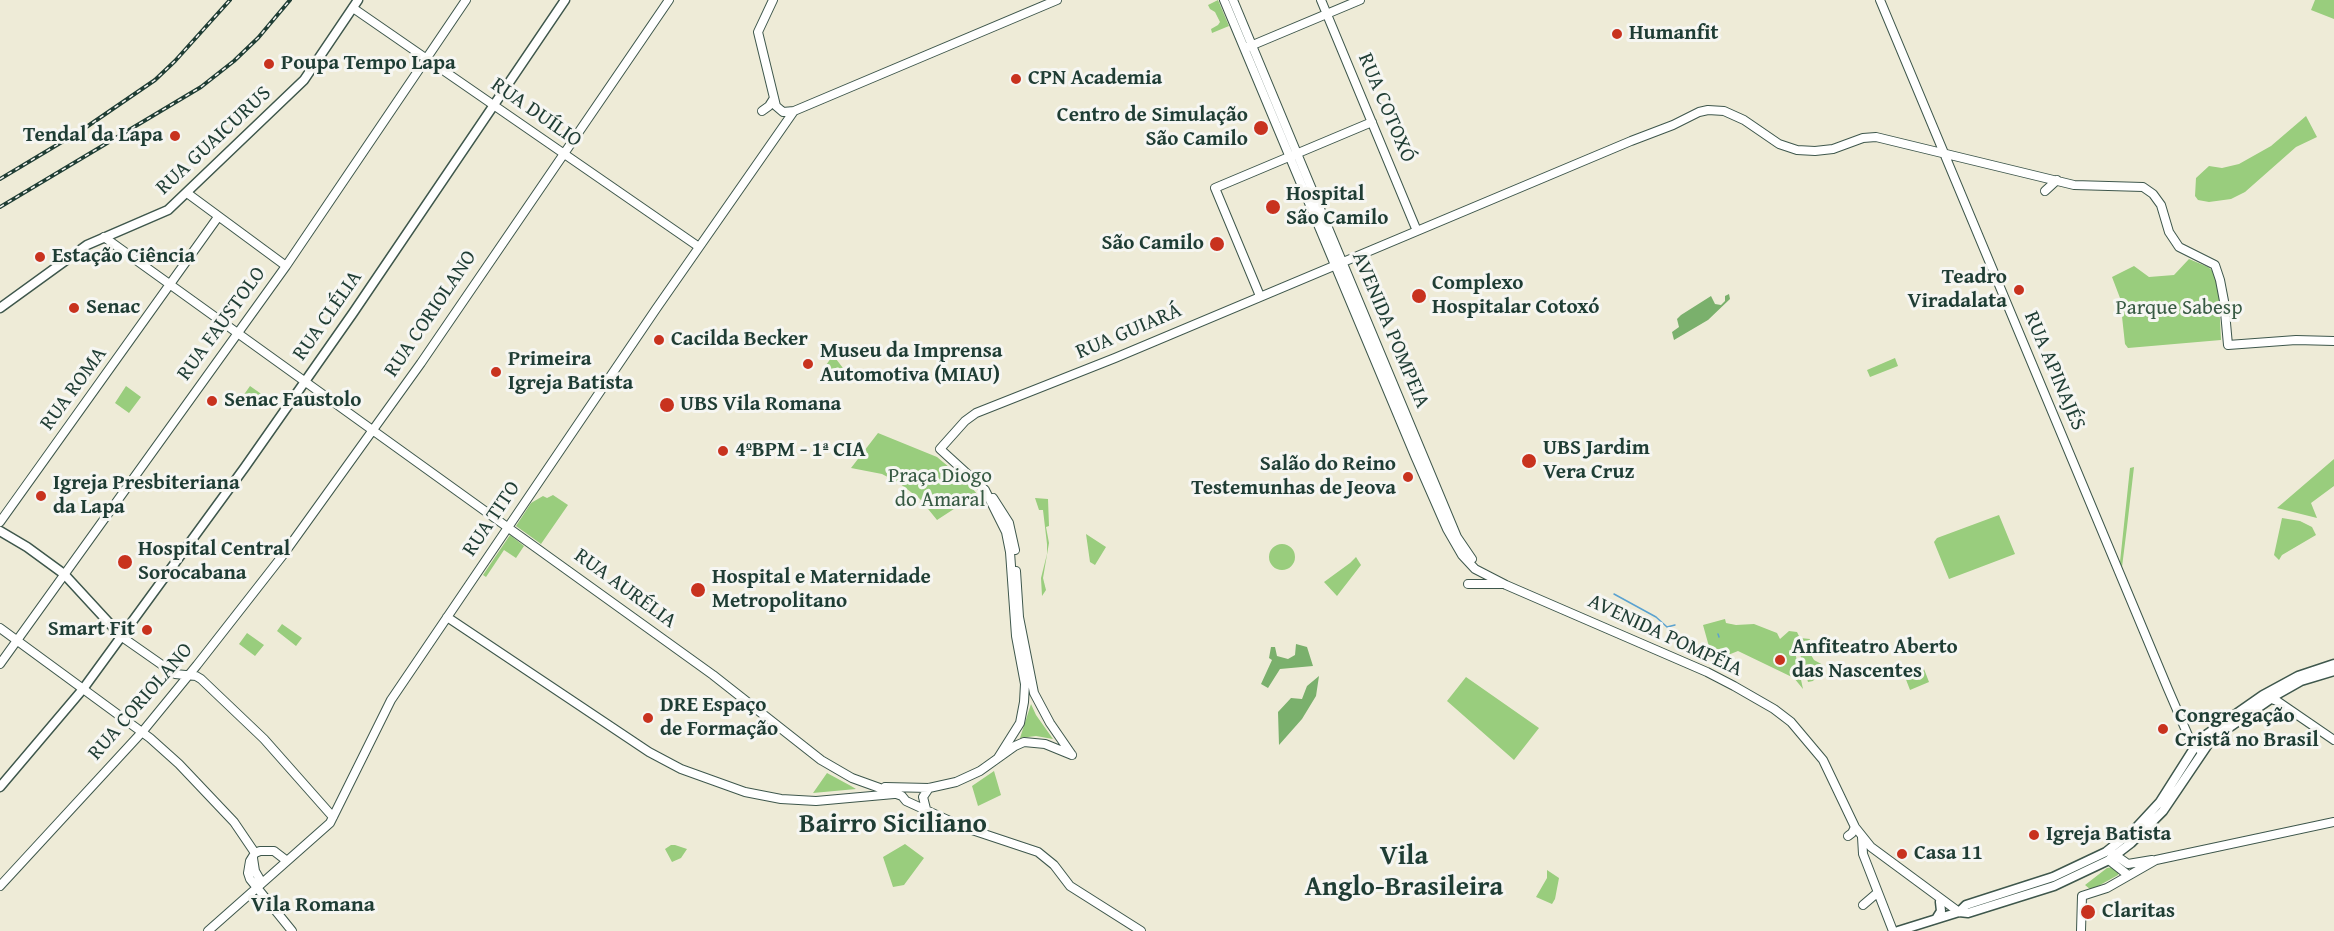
<!DOCTYPE html>
<meta charset="utf-8">
<style>
body{margin:0}
canvas{display:block;background:#eeebd7}
</style>
<canvas width="2334" height="931"></canvas>
<script>
const ctx = document.querySelector('canvas').getContext('2d');
ctx.lineJoin = 'round';
function fill(path, color) {
  ctx.fillStyle = color;
  ctx.fill(path, 'evenodd');
}
function toPath(rows) {
  const path = new Path2D();
  for (const r of rows) {
    if (r.length === 3) {
      path.moveTo(r[0] + r[2], r[1]);
      path.arc(r[0], r[1], r[2], 0, 2 * Math.PI);
      continue;
    }
    path.moveTo(r[0], r[1]);
    for (let i = 2; i < r.length; i += 2) path.lineTo(r[i], r[i + 1]);
  }
  return path;
}
function stroke(path, color, width, dash) {
  ctx.strokeStyle = color;
  ctx.lineWidth = width;
  ctx.lineCap = dash ? 'butt' : 'round';
  ctx.setLineDash(dash || []);
  ctx.stroke(path);
}
function label(font, color, halo, rows, align = 'center') {
  ctx.font = font + ' "Gentium Book Plus",serif';
  ctx.lineWidth = 6;
  ctx.setLineDash([]);
  ctx.textBaseline = 'middle';
  ctx.strokeStyle = halo;
  ctx.fillStyle = color;
  for (const [text, x, y, turn = 0] of rows) {
    ctx.save();
    ctx.translate(x, y);
    ctx.rotate((+turn || 0) * Math.PI / 180);
    ctx.textAlign = isNaN(turn) ? turn : align;
    if (halo) ctx.strokeText(text, 0, 0);
    ctx.fillText(text, 0, 0);
    ctx.restore();
  }
}
fill(toPath([
 [1218,0,1229,26,1212,33,1211,29,1218,25,1220,22,1215,12,1210,9,1208,5],
 [2315,0,2334,0,2334,19,2311,10],
 [2306,116,2317,137,2296,147,2245,192,2231,199,2209,202,2198,200,2195,196,2196,178,2209,166,2222,168,2239,164,2271,146],
 [2189,259,2208,267,2214,272,2218,280,2221,340,2128,348,2125,344,2120,298,2112,277,2134,266,2149,277,2174,275],
 [833,355,846,372,836,375,822,371],
 [1895,358,1898,366,1870,377,1867,370],
 [126,386,141,397,129,413,115,403],
 [250,386,267,398,260,409,243,396],
 [878,433,937,457,968,483,977,494,937,520,920,499,899,483,882,474,851,468],
 [2334,459,2334,486,2311,503,2317,518,2277,508],
 [2134,467,2127,527,2122,567,2120,562,2130,468],
 [553,495,568,505,541,544,516,526,531,503,543,496,547,498],
 [1035,498,1048,499,1049,526,1046,527,1049,543,1043,578,1046,590,1042,596,1041,578,1047,554,1047,544,1043,510,1039,510],
 [1999,515,2015,554,1949,579,1934,542,1937,538],
 [2282,518,2300,521,2312,527,2316,535,2282,555,2279,560,2274,555],
 [1086,534,1106,547,1095,565,1090,562],
 [510,535,524,546,516,558,504,550,486,577,483,575],
 [1282,557,13],
 [1356,557,1361,565,1337,596,1324,582,1350,563],
 [1725,619,1726,623,1736,625,1754,624,1777,633,1780,639,1789,631,1797,632,1800,638,1810,639,1807,648,1814,660,1825,666,1813,681,1808,682,1798,647,1794,647,1803,689,1794,678,1738,651,1713,661,1703,625],
 [282,624,302,638,296,646,277,631],
 [247,633,264,645,255,656,239,644],
 [1924,669,1929,682,1910,690,1905,677],
 [1466,677,1539,728,1514,760,1447,701],
 [1031,704,1036,715,1053,739,1036,736,1020,738],
 [994,771,1001,795,978,806,972,786],
 [827,773,851,786,856,789,813,793],
 [905,844,924,858,904,885,893,887,883,857],
 [671,845,675,845,687,849,681,858,672,862,665,849],
 [2113,867,2119,870,2118,875,2091,890,2085,885,2107,868],
 [1547,870,1559,878,1555,899,1552,904,1536,897,1547,878]
]), '#99cd7d');
fill(toPath([
 [1729,294,1730,299,1708,320,1674,340,1672,332,1679,327,1677,319,1681,315,1711,296,1715,304,1721,305,1725,301,1725,296],
 [1296,644,1307,647,1313,666,1280,669,1268,688,1261,684,1272,660,1269,658,1271,647,1275,647,1277,656,1288,659,1295,655],
 [1319,676,1316,696,1302,719,1279,745,1278,712,1291,698,1302,699,1307,686]
]), '#7ab06c');
stroke(toPath([
 [1614,594,1656,617,1667,627,1675,625],
 [1718,634,1719,637]
]), '#5aa2d0', 1.5);
const secondary = toPath([
 [773,0,758,32,776,106,783,112,794,111,1057,0],
 [1224,0,1415,456,1447,529,1462,555,1475,569,1506,585,1707,672,1734,686,1774,709,1791,722,1823,760,1855,827,1871,847,1959,912],
 [1233,0,1457,537,1472,559],
 [1321,0,1417,231],
 [1880,0,2168,689,2190,740,2202,752],
 [353,8,699,247],
 [1248,47,1360,0],
 [762,111,769,106,774,98],
 [2045,191,2057,180],
 [187,193,286,266],
 [104,237,713,675,821,760,852,778,902,796,906,801,963,827,1038,852,1054,865,1070,886,1141,931],
 [1260,296,1215,188,1372,122],
 [993,498,1009,523,1015,550],
 [0,522,218,217],
 [1016,571,1019,617,1034,693,1050,723,1072,755],
 [1468,584,1503,584],
 [447,617,649,752,681,769,745,792,781,799,816,801,894,794],
 [0,628,150,738,179,764,234,822,255,853],
 [122,637,175,674,196,676,201,679,264,739,333,817],
 [0,664,286,266,466,0],
 [2267,697,2277,701,2334,740],
 [998,758,1020,723,1024,702,1025,684,1016,636,1010,552,1006,532,985,490,940,449,965,421,976,413,1115,358,1631,141,1673,125,1699,112,1708,110,1724,111,1744,120,1779,144,1797,150,1815,151,1833,149,1863,138,1876,137,2074,185,2143,187,2153,194,2161,205,2169,232,2179,247,2215,265,2220,280,2224,301,2228,345,2296,340,2334,341],
 [885,787,929,788,956,782,980,771,1015,746,1024,742,1045,744,1072,755],
 [926,809,923,797,929,788],
 [1848,836,1852,833,1855,827],
 [1862,837,1863,854,1893,931],
 [2111,852,2128,864,2152,860],
 [253,858,255,871,262,883],
 [2109,860,2128,875],
 [287,861,274,851,260,851,255,853,250,861,248,873,250,879,292,931],
 [0,886,143,731,197,665,283,555,421,363,669,0],
 [1863,905,1877,893],
 [208,931,330,823,391,700,656,309,794,111],
 [2081,931,2082,896,2107,888,2156,860,2334,822]
]);
const primary = toPath([
 [0,308,87,245,168,210,304,80,358,0],
 [0,531,27,547,64,574,122,637],
 [0,787,83,689,245,467,353,313,565,0],
 [1959,912,1968,913,2054,886,2109,860,2131,843,2163,811,2211,740,2278,694,2301,681,2334,671],
 [1936,919,1941,911,1940,902],
 [1898,931,1959,912,1966,905,2053,877,2106,852,2135,829,2160,802,2200,739,2263,695,2298,676,2334,664]
]);
stroke(secondary, '#3e574c', 10);
stroke(primary, '#3e574c', 11);
stroke(secondary, '#fff', 8);
stroke(primary, '#fff', 8);
const rail = toPath([
 [0,179,82,130,155,80,175,61,230,0],
 [0,207,201,87,234,61,258,38,290,0]
]);
stroke(rail, '#1f3d34', 4);
stroke(rail, '#f6f6f2', 1.5, [4.5]);
for (const [x, y, r, color] of [
 [1617,34,6,"#c8321e"],
 [269,64,6,"#c8321e"],
 [1016,79,6,"#c8321e"],
 [1261,128,8,"#c8321e"],
 [175,136,6,"#c8321e"],
 [1273,207,8,"#c8321e"],
 [1217,244,8,"#c8321e"],
 [40,257,6,"#c8321e"],
 [2019,290,6,"#c8321e"],
 [1419,296,8,"#c8321e"],
 [74,308,6,"#c8321e"],
 [659,340,6,"#c8321e"],
 [808,364,6,"#c8321e"],
 [496,372,6,"#c8321e"],
 [212,401,6,"#c8321e"],
 [667,405,8,"#c8321e"],
 [723,451,6,"#c8321e"],
 [1529,461,8,"#c8321e"],
 [1408,477,6,"#c8321e"],
 [41,496,6,"#c8321e"],
 [125,562,8,"#c8321e"],
 [698,590,8,"#c8321e"],
 [147,630,6,"#c8321e"],
 [1780,660,6,"#c8321e"],
 [648,718,6,"#c8321e"],
 [2163,729,6,"#c8321e"],
 [2034,835,6,"#c8321e"],
 [1902,854,6,"#c8321e"],
 [2088,912,8,"#c8321e"]
]) {
  const dot = new Path2D();
  dot.arc(x, y, r, 0, 2 * Math.PI);
  ctx.fillStyle = color;
  ctx.fill(dot);
  stroke(dot, '#f6f6f2', 2);
}
label('bold 21px', '#1f3d34', '#f6f6f2', [
 ["Humanfit",1629,34],
 ["Poupa Tempo Lapa",281,64],
 ["CPN Academia",1028,79],
 ["Centro de Simulação",1248,116,"right"],
 ["São Camilo",1248,140,"right"],
 ["Tendal da Lapa",163,136,"right"],
 ["Hospital",1286,195],
 ["São Camilo",1286,219],
 ["São Camilo",1204,244,"right"],
 ["Estação Ciência",52,257],
 ["Teadro",2007,278,"right"],
 ["Viradalata",2007,302,"right"],
 ["Complexo",1432,284],
 ["Hospitalar Cotoxó",1432,308],
 ["Senac",86,308],
 ["Cacilda Becker",671,340],
 ["Museu da Imprensa",820,352],
 ["Automotiva (MIAU)",820,376],
 ["Primeira",508,360],
 ["Igreja Batista",508,384],
 ["Senac Faustolo",224,401],
 ["UBS Vila Romana",680,405],
 ["UBS Jardim",1543,449],
 ["Vera Cruz",1543,473],
 ["4ºBPM - 1ª CIA",735,451],
 ["Salão do Reino",1396,465,"right"],
 ["Testemunhas de Jeova",1396,489,"right"],
 ["Igreja Presbiteriana",53,484],
 ["da Lapa",53,508],
 ["Hospital Central",138,550],
 ["Sorocabana",138,574],
 ["Hospital e Maternidade",712,578],
 ["Metropolitano",712,602],
 ["Smart Fit",135,630,"right"],
 ["Anfiteatro Aberto",1792,648],
 ["das Nascentes",1792,672],
 ["DRE Espaço",660,706],
 ["de Formação",660,730],
 ["Congregação",2175,717],
 ["Cristã no Brasil",2175,741],
 ["Igreja Batista",2046,835],
 ["Casa 11",1914,854],
 ["Claritas",2102,912]
], 'left');
label('21px', '#1f3d34', '#f6f6f2', [
 ["RUA COTOXÓ",1386,108,67],
 ["RUA DUÍLIO",536,113,35],
 ["RUA GUAICURUS",214,141,-43],
 ["RUA CORIOLANO",431,314,-56],
 ["RUA CLÉLIA",328,316,-55],
 ["RUA FAUSTOLO",222,324,-54],
 ["AVENIDA POMPEIA",1390,330,67],
 ["RUA GUIARÁ",1129,332,-23],
 ["RUA APINAJÉS",2054,371,67],
 ["RUA ROMA",74,389,-54],
 ["RUA TITO",492,519,-56],
 ["RUA AURÉLIA",625,589,36],
 ["AVENIDA POMPÉIA",1665,636,25],
 ["RUA CORIOLANO",141,702,-49]
]);
label('21px', '#375a43', '#f6f6f2', [
 ["Parque Sabesp",2179,309],
 ["Praça Diogo",940,477],
 ["do Amaral",940,501]
]);
label('bold 22px', '#1f3d34', '#f6f6f2', [
 ["Vila Romana",313,905]
]);
label('bold 27px', '#1f3d34', '#f6f6f2', [
 ["Bairro Siciliano",893,825],
 ["Vila",1404,857],
 ["Anglo-Brasileira",1404,888]
]);
</script>
